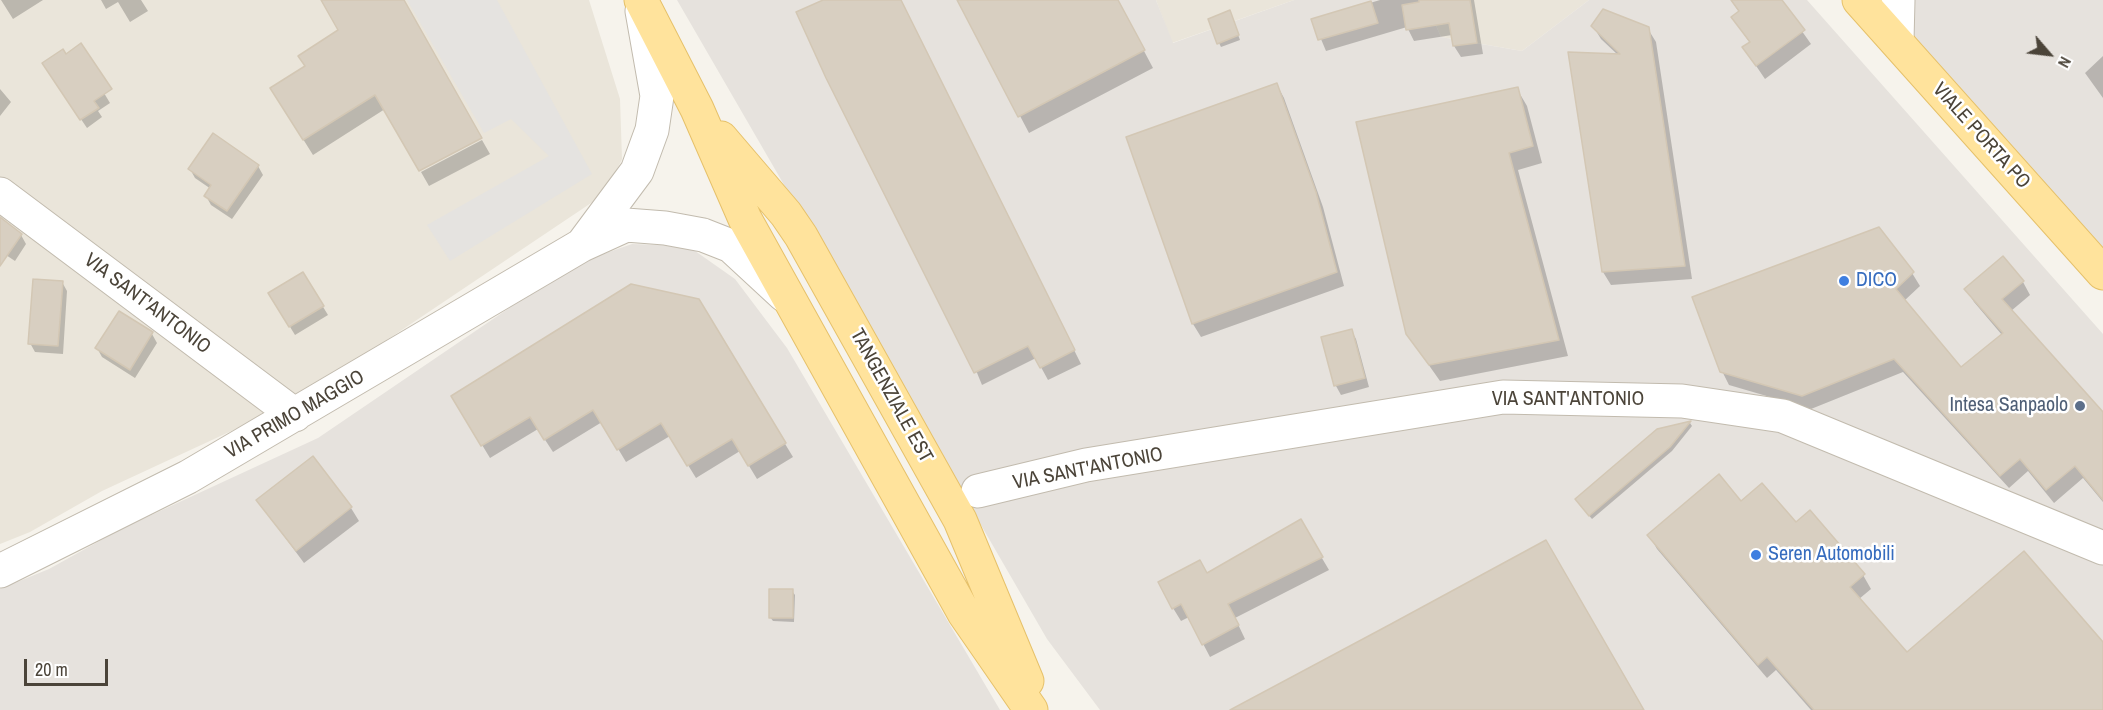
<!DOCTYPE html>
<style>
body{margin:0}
#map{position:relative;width:2103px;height:710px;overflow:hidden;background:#f6f3ec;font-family:"Archivo Narrow",sans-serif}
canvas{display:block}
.north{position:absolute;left:2019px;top:24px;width:60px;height:60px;-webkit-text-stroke:4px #fff;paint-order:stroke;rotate:118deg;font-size:16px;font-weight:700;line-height:24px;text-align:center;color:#4b4439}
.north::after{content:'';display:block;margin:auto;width:21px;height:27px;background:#4b4439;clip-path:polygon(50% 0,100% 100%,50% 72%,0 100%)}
.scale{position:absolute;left:24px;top:659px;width:84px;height:27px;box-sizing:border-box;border:3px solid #4b4439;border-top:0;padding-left:8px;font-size:18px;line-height:21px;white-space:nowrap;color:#4b4439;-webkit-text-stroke:4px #fff;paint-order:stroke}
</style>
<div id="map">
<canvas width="2103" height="710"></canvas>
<div class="north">N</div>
<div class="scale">20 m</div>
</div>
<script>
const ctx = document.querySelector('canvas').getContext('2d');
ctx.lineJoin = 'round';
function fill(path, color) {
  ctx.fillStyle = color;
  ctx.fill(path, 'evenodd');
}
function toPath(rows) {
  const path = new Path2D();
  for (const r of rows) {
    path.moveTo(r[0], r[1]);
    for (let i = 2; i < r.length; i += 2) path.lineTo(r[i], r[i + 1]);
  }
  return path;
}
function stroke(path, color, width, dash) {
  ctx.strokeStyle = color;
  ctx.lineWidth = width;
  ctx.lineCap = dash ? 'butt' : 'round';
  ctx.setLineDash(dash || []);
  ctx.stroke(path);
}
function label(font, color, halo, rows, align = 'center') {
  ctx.font = font + ' "Archivo Narrow",sans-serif';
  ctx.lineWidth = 5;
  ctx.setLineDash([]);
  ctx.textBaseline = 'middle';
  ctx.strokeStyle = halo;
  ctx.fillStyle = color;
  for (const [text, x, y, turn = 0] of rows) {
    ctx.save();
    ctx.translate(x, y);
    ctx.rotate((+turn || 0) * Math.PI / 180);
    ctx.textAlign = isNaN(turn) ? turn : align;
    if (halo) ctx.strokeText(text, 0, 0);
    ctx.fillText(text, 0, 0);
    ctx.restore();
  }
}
fill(toPath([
 [0,0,589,0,620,99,622,159,606,193,296,401,102,491,30,532,0,544],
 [1156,0,1294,0,1172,43],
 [1425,0,1589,0,1522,51,1441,37]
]), '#eae5da');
fill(toPath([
 [677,0,1156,0,1173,43,1294,0,1425,0,1441,37,1522,51,1589,0,1807,0,2103,334,2103,710,1100,710,1047,639],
 [1896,0,2103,0,2103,258,1911,40],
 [632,244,688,246,735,279,787,348,1000,710,0,710,0,589,49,569,121,529,318,438,574,264]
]), '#e6e2dd');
fill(toPath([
 [407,0,497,0,592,174,450,261,427,225,549,156,511,119,484,133]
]), '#e5e3e0');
fill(toPath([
 [1,0,43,0,13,19],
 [101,0,141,0,148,11,130,22,118,2,106,9],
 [323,0,402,0,385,109,313,155,281,104,306,67,340,31],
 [824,0,900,0,1081,364,1048,380,1036,358,982,385],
 [959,0,1117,0,1153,68,1029,133],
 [1380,0,1474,0,1483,54,1461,57,1454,46,1452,35,1414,41,1407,27,1326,51,1313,20],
 [1731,0,1780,0,1811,44,1765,79,1744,48,1750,43,1732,17,1739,12],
 [1231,16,1240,40,1221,47,1219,43],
 [1593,26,1648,29,1656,42,1692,279,1611,285,1603,272,1618,55,1601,39],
 [77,48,110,103,98,111,102,117,87,128,49,72],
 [2103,56,2103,98,2085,73],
 [1277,85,1284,98,1323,207,1344,286,1201,337,1193,324,1128,138],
 [0,89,11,102,0,116],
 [1517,89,1527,106,1542,163,1518,170,1568,356,1440,381,1407,334],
 [482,140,490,154,429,186,421,172],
 [258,166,263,175,232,219,211,205,206,196,211,189,195,178,190,169],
 [0,219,21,235,26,244,15,261,0,251],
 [1912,273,1920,286,1904,301,1961,369,2002,335,1974,302,1966,289,2023,282,2030,295,2011,311,2103,414,2103,502,2083,478,2054,503,2028,471,2009,488,1903,372,1811,409,1729,385,1722,371],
 [303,274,328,315,295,335,270,294],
 [62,282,67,291,63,354,35,352,30,343],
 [698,300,793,457,757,479,740,451,696,478,670,436,626,462,602,422,553,452,538,429,490,458,453,397],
 [1351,330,1356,339,1369,387,1341,395,1336,386],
 [152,334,157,343,135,378,102,357,97,348],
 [1690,423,1692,426,1672,451,1592,519,1579,504,1658,431],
 [258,501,351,508,359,521,304,563],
 [1741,503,1863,575,1871,589,1859,599,1907,654,2103,645,2103,710,1811,710,1776,670,1767,678,1657,549,1649,535],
 [1300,521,1329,570,1235,618,1245,639,1210,657,1189,617,1181,621,1173,608],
 [792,591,795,595,794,622,773,621,770,617]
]), '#0003');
const building = toPath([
 [321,0,404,0,482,138,419,171,375,95,303,140,270,88,305,66,298,56,338,30,321,0],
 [823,0,901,0,1075,350,1040,368,1028,346,974,373,826,78,796,12,823,0],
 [957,0,1118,0,1145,50,1018,117,957,0],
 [1419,0,1470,0,1477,43,1453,46,1449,23,1406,30,1402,5,1419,2,1419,0],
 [1731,0,1782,0,1805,30,1756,66,1742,47,1750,42,1731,17,1739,11,1731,0],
 [1371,1,1378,23,1318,40,1311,19,1371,1],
 [1603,9,1649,27,1685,266,1602,272,1568,52,1620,54,1591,26,1603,9],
 [1230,10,1239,35,1217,44,1208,19,1230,10],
 [81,43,112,89,94,101,99,108,80,120,42,63,63,49,66,54,81,43],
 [1277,83,1316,192,1337,272,1192,324,1126,137,1277,83],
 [1518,87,1533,146,1509,153,1559,340,1429,365,1406,334,1356,122,1518,87],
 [213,133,259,165,227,211,204,196,211,185,188,169,213,133],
 [0,217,22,234,0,266,0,217],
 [1879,227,1914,272,1896,289,1961,367,2003,333,1964,289,2003,256,2024,281,2002,299,2103,412,2103,500,2075,466,2046,490,2020,459,2000,476,1894,359,1802,396,1720,372,1692,297,1879,227],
 [303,272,324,306,289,327,268,293,303,272],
 [33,279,63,281,58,346,28,344,33,279],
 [631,284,699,299,786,443,748,466,732,439,687,466,661,423,617,450,593,410,544,440,530,417,481,446,451,396,631,284],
 [119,311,153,332,130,370,95,348,119,311],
 [1352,329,1365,378,1334,386,1321,337,1352,329],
 [1691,421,1670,447,1589,516,1575,499,1657,429,1691,421],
 [313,456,352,507,296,551,256,500,313,456],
 [1719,474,1741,501,1762,483,1796,522,1810,510,1865,574,1850,587,1907,652,2024,551,2103,642,2103,710,1814,710,1767,657,1758,665,1647,535,1719,474],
 [1301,519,1323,557,1228,604,1239,625,1202,645,1181,604,1172,609,1158,582,1200,560,1207,573,1301,519],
 [1546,540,1644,710,1230,710,1391,624,1546,540],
 [769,589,793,589,793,618,769,618,769,589]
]);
fill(building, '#d8cfc1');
stroke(building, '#d3c7b4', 1.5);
const minor = toPath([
 [1897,41,1898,0],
 [0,194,295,415],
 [582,245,637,171,652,130,657,96,642,11],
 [978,491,1086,465,1503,397,1682,401,1783,416,2103,548],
 [0,571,188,477,582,245,626,225,665,228,703,235,731,246,784,295]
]);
const major = toPath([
 [641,0,697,109,745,219,790,300,964,613,1031,710],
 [1859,0,2103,273],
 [721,138,786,214,801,236,960,520,1027,681]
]);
stroke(minor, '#c2bbae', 35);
stroke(major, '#e6c16a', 35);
stroke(minor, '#fff', 33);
stroke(major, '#ffe39c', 33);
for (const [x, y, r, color] of [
 [1844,281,6,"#3f7fe0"],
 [2080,406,6,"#5c6f8a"],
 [1756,555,6,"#3f7fe0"]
]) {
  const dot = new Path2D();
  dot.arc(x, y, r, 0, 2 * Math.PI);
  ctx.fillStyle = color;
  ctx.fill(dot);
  stroke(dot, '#fff', 2);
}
label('20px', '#4b4439', '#fff', [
 ["VIALE PORTA PO",1981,136,48],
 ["VIA SANT'ANTONIO",147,304,37],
 ["TANGENZIALE EST",891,396,61],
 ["VIA SANT'ANTONIO",1568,400],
 ["VIA PRIMO MAGGIO",295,415,-30],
 ["VIA SANT'ANTONIO",1088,469,-11]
]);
label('20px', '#366cbe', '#fff', [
 ["DICO",1856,281],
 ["Seren Automobili",1768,555]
], 'left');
label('20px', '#4e5e75', '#fff', [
 ["Intesa Sanpaolo",2068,406]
], 'right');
</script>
